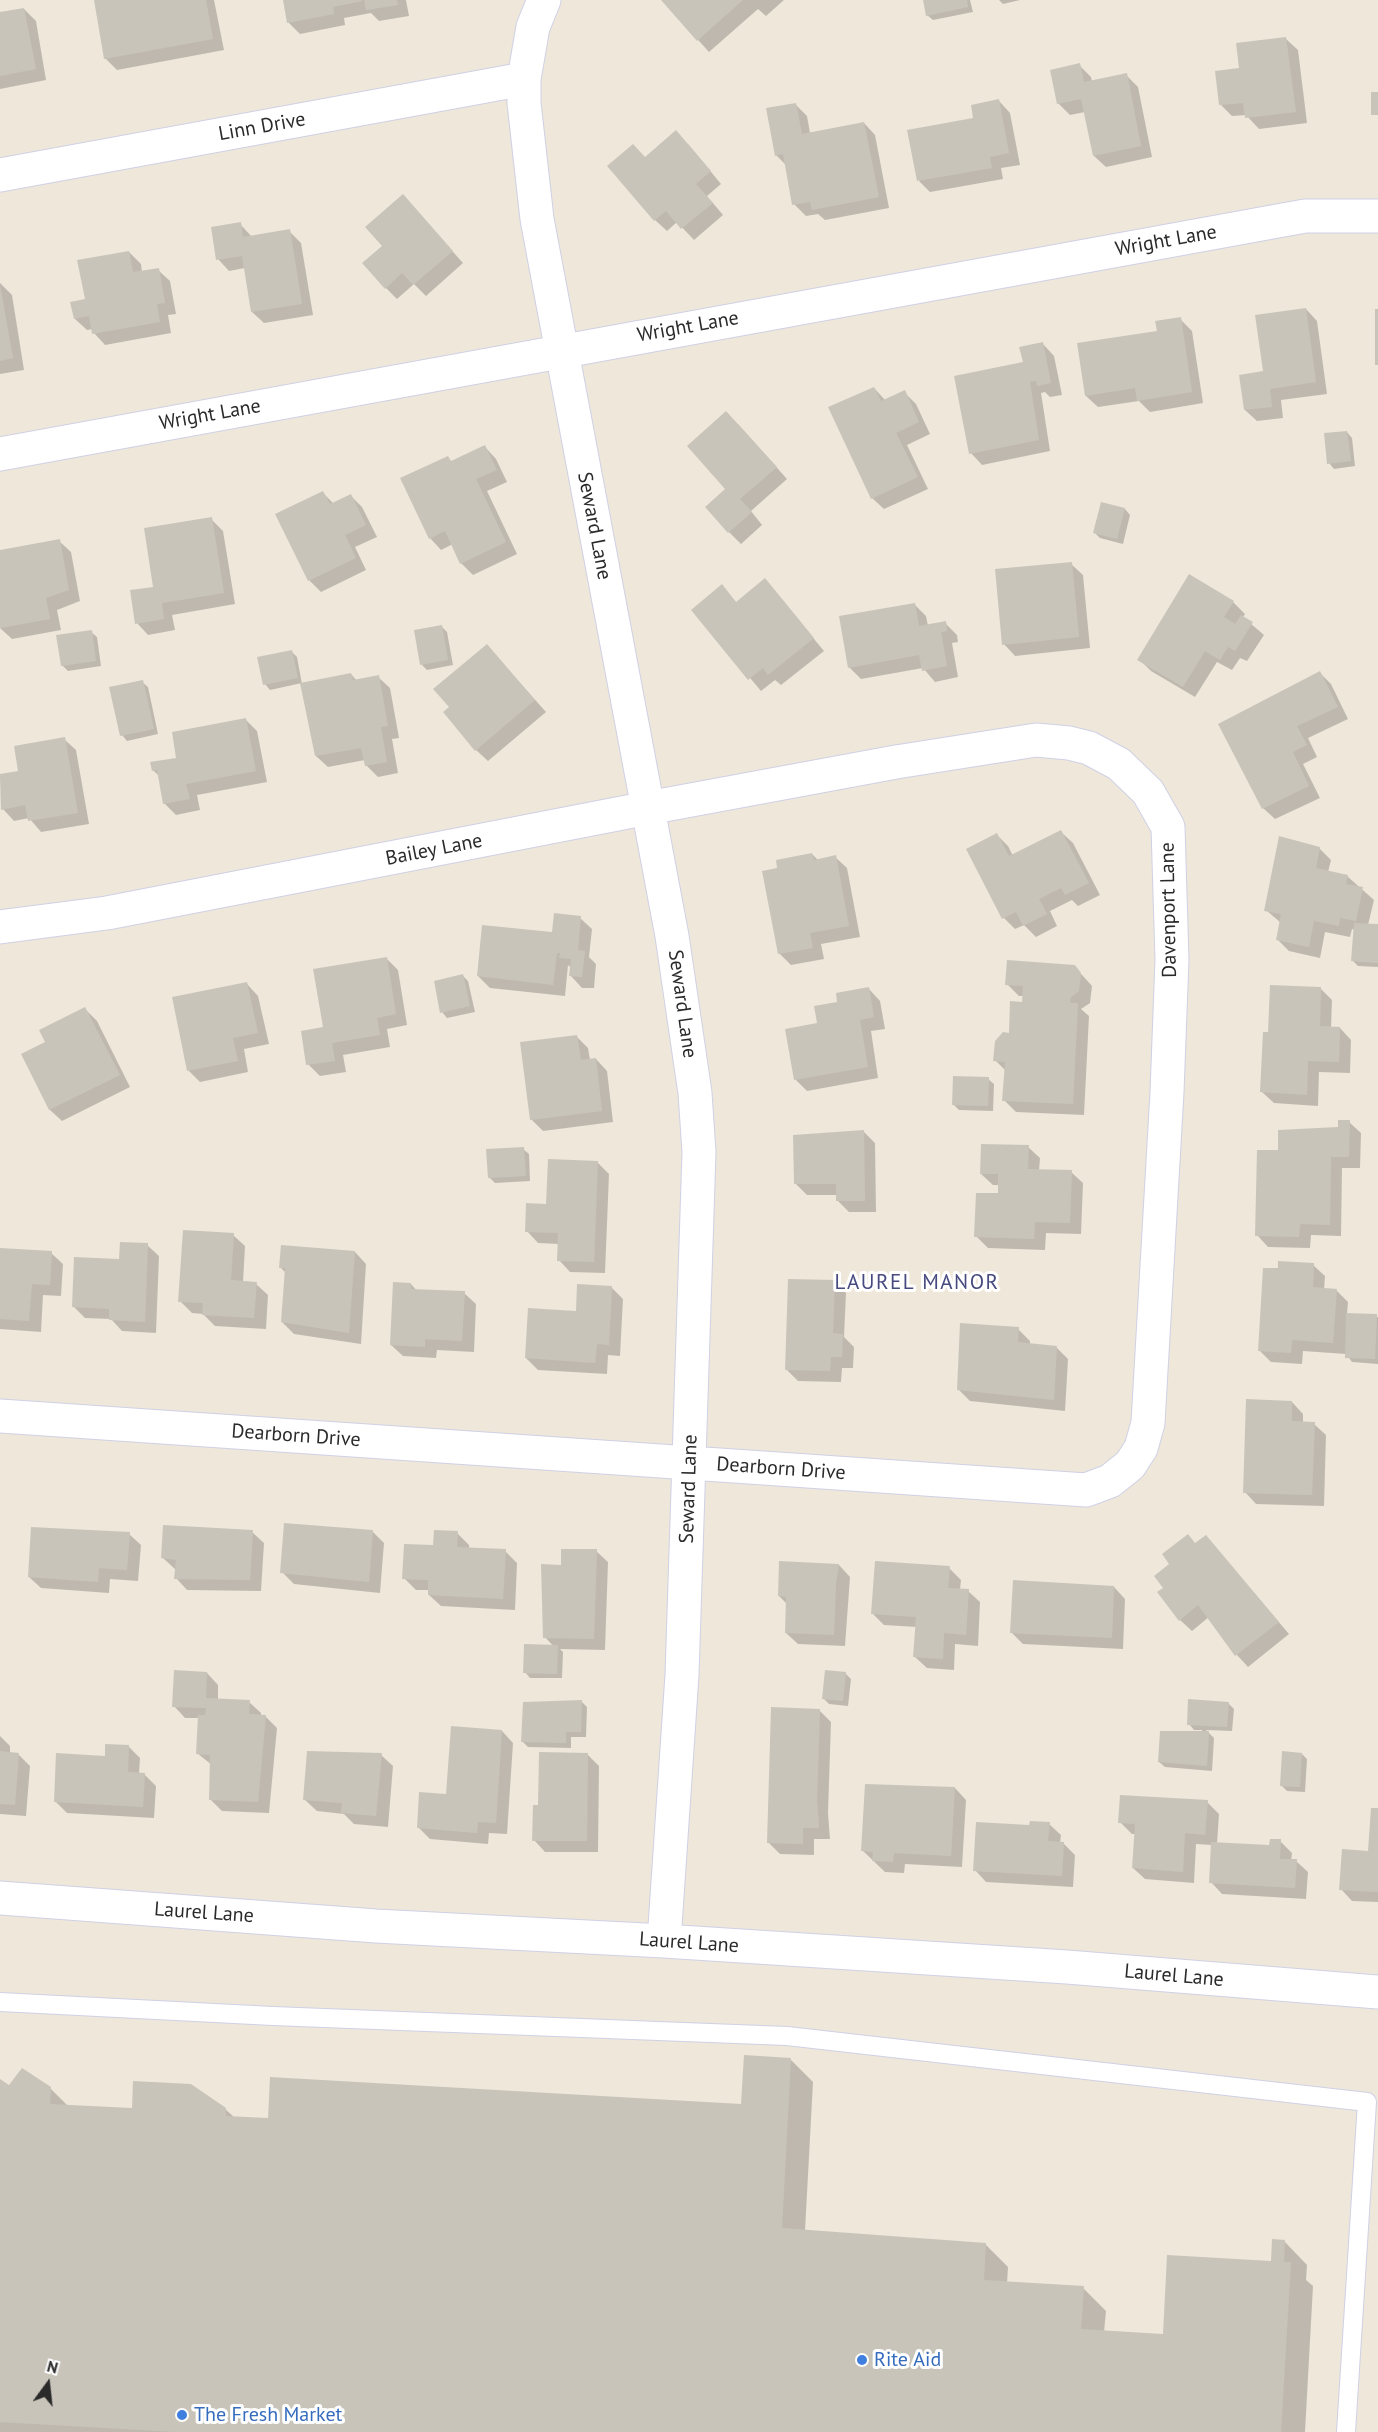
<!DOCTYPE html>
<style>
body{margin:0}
#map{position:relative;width:1378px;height:2432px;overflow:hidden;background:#eee7da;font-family:"PT Sans",sans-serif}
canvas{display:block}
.north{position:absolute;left:18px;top:2354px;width:60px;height:60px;-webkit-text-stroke:4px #fff;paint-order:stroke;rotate:15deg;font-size:16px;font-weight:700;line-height:24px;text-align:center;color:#2a2a2a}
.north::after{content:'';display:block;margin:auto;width:21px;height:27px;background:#2a2a2a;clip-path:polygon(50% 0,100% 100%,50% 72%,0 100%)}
</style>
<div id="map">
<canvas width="1378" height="2432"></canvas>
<div class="north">N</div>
</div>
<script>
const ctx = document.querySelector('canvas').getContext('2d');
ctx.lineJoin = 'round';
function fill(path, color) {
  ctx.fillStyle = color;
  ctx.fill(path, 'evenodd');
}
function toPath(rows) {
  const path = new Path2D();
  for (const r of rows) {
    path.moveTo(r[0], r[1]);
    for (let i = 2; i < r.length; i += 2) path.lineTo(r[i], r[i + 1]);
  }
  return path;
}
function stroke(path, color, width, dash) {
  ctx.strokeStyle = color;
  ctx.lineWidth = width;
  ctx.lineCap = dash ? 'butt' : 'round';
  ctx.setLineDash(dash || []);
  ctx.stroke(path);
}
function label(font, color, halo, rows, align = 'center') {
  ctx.font = font + ' "PT Sans",sans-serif';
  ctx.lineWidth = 6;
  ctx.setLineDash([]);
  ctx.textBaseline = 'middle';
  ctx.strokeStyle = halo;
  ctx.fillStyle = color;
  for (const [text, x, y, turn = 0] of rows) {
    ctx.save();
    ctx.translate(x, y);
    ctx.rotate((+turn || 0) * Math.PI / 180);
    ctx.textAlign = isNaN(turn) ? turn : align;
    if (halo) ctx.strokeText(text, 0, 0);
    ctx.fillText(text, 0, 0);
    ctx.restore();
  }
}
fill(toPath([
 [95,0,214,0,224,50,117,70,105,58],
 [284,0,406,0,409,16,379,21,371,13,344,18,345,25,300,34,288,22],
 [662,0,784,0,766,16,758,9,709,52],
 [924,0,970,0,973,12,933,20,927,15],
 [999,0,1020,0,1003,4],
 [24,9,36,21,46,80,0,89,0,14],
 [1286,39,1298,50,1307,123,1259,129,1246,115,1232,116,1221,105,1240,69],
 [1079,65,1091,77,1092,82,1126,75,1138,87,1152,157,1106,167,1094,156,1085,112,1070,115,1058,103],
 [999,101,1010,113,1020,165,1001,168,1003,179,930,192,919,181,975,119],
 [795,104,807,116,810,133,864,123,875,135,889,208,825,220,818,214,806,216,794,204,786,165,776,155],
 [688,144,721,184,707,196,723,215,694,240,677,222,667,231,655,220,646,158],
 [403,196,463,263,426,296,414,284,397,299,386,288,384,246],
 [240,224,252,237,289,231,301,243,313,315,264,323,252,312,245,268,229,271,218,259],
 [129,252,141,264,142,273,158,270,170,281,176,314,168,315,171,333,105,345,94,333,93,329,87,330,75,319,86,300],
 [0,283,12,295,24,370,0,374],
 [1306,309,1317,321,1327,394,1281,400,1283,418,1257,421,1245,410,1265,373],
 [1180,319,1192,331,1203,403,1150,412,1139,401,1098,407,1086,396,1158,332],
 [1043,344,1054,356,1062,395,1050,397,1045,392,1041,393,1050,451,982,465,971,453,1024,363],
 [874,388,886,401,904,392,916,404,930,434,907,445,928,489,884,509,872,498],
 [738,424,787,479,751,511,762,525,741,544,729,532,727,490],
 [1347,432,1352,438,1355,466,1334,469,1329,463],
 [485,447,496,459,507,482,487,491,517,554,473,575,461,563,453,544,441,550,430,538,448,458,452,462],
 [323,493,334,504,351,496,362,507,377,537,355,547,366,570,321,592,309,580],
 [1125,509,1130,515,1123,544,1100,538,1095,533],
 [211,519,223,531,235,604,172,615,175,630,148,635,137,623,155,588],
 [59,541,71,552,80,601,57,610,61,630,12,639,0,628,0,552],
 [1071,564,1083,575,1090,648,1015,656,1004,644],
 [765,580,824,651,781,685,775,680,761,691,693,610,721,587,737,603],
 [1233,602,1245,614,1243,617,1264,635,1247,661,1240,658,1232,670,1217,662,1195,697,1151,671,1139,659],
 [914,604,926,616,928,626,945,623,957,635,958,642,952,643,958,677,935,682,923,668,861,679,849,667],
 [442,627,447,632,453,665,427,670,422,665],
 [91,632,97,637,101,666,68,671,62,665],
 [487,646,546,712,488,761,476,750,451,708],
 [291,651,297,657,302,684,351,674,357,681,378,677,390,688,399,738,392,739,398,773,378,777,366,765,365,760,328,767,316,756,302,683,270,690,265,684],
 [1320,673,1331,684,1348,719,1308,738,1317,757,1303,764,1320,798,1275,819,1263,808,1220,725],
 [142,682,148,687,158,734,127,741,122,735],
 [246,720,257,731,267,782,197,795,200,810,176,815,164,803,159,776,153,770,178,759],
 [64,739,76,750,89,824,41,832,29,818,14,821,3,809,0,776,20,772],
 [1061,832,1073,843,1100,895,1078,906,1072,900,1050,911,1057,926,1036,937,1024,925,1015,929,1004,918,997,835,1008,846,1013,856],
 [1319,848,1331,860,1328,872,1347,876,1374,900,1368,925,1378,926,1378,967,1358,966,1352,960,1355,930,1352,929,1350,937,1325,932,1320,958,1289,951,1277,939,1281,923,1266,910],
 [812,854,818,860,835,857,847,868,860,937,821,944,824,959,791,965,779,953,779,869],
 [580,918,592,929,589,957,596,964,594,988,582,988,571,976,571,968,568,965,565,996,490,988,478,976],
 [386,958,398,970,407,1025,387,1029,390,1047,343,1055,346,1072,320,1076,308,1064,325,1028],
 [1074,966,1092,986,1090,1003,1081,1009,1089,1016,1084,1115,1016,1112,1004,1100,1006,1071,995,1060,1010,1034,1024,1003,1024,996,1019,996,1007,984],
 [463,976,468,981,475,1012,447,1018,442,1012],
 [247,984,258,996,269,1044,244,1049,248,1072,200,1082,188,1070],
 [869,989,880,1001,885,1029,871,1031,878,1078,807,1091,795,1079,818,1025,839,1003],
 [1321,989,1332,1000,1331,1028,1340,1028,1351,1040,1350,1073,1319,1072,1318,1106,1274,1103,1262,1092,1270,1034],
 [85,1009,97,1021,130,1087,62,1121,50,1110,23,1055,47,1043],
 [577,1037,588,1048,590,1060,596,1059,607,1071,613,1122,543,1131,531,1119],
 [988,1079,994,1084,993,1111,959,1110,954,1105],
 [1349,1122,1361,1133,1360,1168,1342,1168,1341,1236,1311,1235,1310,1248,1268,1247,1257,1235,1280,1152,1340,1128],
 [864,1132,875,1143,876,1212,849,1212,838,1201,838,1195,807,1195,795,1183],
 [1028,1147,1040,1158,1039,1171,1071,1172,1083,1183,1081,1234,1046,1233,1045,1250,988,1248,976,1236,999,1195,999,1185,993,1185,981,1174],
 [523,1149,529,1154,530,1181,495,1183,489,1177],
 [597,1162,609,1174,605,1273,570,1272,559,1260,559,1244,538,1243,527,1231,548,1206],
 [233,1235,245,1246,243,1283,256,1284,268,1295,266,1329,215,1326,203,1314,192,1313,180,1301],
 [147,1245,159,1256,156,1333,122,1331,111,1319,85,1318,74,1307,120,1260],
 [0,1250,51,1253,63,1264,61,1296,43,1295,41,1332,0,1329],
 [355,1252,366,1264,361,1344,294,1334,282,1322,286,1273,281,1268],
 [1313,1265,1325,1276,1324,1290,1336,1290,1348,1302,1347,1314,1378,1317,1378,1364,1352,1362,1346,1354,1303,1351,1302,1364,1271,1362,1260,1351,1279,1270],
 [834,1281,846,1293,844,1337,854,1347,853,1368,842,1368,841,1382,798,1381,786,1369],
 [411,1284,417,1291,464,1293,476,1304,474,1352,437,1350,436,1358,403,1356,391,1345],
 [611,1287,623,1299,620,1356,608,1355,607,1374,538,1370,526,1358],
 [1018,1329,1030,1341,1030,1345,1057,1348,1068,1359,1065,1411,970,1401,958,1389],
 [1292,1402,1303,1414,1303,1423,1314,1424,1326,1435,1324,1506,1256,1504,1245,1492],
 [372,1531,384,1543,380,1593,294,1584,282,1572],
 [252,1532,264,1543,261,1591,187,1590,176,1578,176,1570,163,1558],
 [457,1533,469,1545,469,1549,505,1551,517,1563,515,1610,441,1606,429,1595,429,1590,416,1590,404,1578,434,1546],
 [129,1534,141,1545,138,1581,110,1579,109,1593,41,1588,29,1577],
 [1206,1537,1289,1634,1248,1667,1237,1655,1209,1617,1192,1631,1180,1620,1196,1545],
 [596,1551,608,1562,605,1650,560,1649,563,1652,562,1678,530,1678,525,1672,554,1647,545,1637,563,1566],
 [839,1565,850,1577,845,1646,798,1644,786,1633,787,1604,779,1596],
 [949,1568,961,1580,960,1590,968,1591,980,1602,978,1646,955,1644,954,1670,927,1668,915,1657,917,1627,884,1625,873,1614],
 [1114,1587,1125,1599,1123,1649,1023,1644,1011,1632],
 [207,1673,218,1685,218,1700,249,1702,261,1713,261,1716,265,1716,277,1728,269,1813,222,1811,210,1799,212,1765,197,1753,199,1718,185,1718,174,1706],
 [845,1673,851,1679,848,1706,829,1704,824,1699],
 [582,1702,587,1707,586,1737,571,1737,571,1748,528,1747,523,1742],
 [1228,1703,1234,1709,1232,1731,1206,1730,1214,1738,1212,1771,1165,1767,1159,1762,1202,1733,1202,1730,1194,1730,1189,1724],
 [819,1710,831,1722,828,1813,830,1839,814,1839,814,1855,780,1854,769,1843],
 [502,1731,513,1743,507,1834,489,1833,488,1844,430,1839,418,1827],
 [0,1736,10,1746,10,1753,18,1754,30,1766,26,1816,0,1814],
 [128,1746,140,1758,139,1774,144,1774,156,1786,154,1818,67,1813,55,1801,106,1758],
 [587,1754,599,1766,598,1852,545,1852,534,1840,540,1806],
 [1302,1754,1307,1759,1305,1792,1287,1791,1281,1785],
 [381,1755,393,1766,388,1827,354,1824,344,1814,317,1811,305,1800],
 [955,1788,966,1800,962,1867,905,1864,904,1873,885,1872,862,1850],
 [1207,1802,1219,1814,1217,1844,1271,1847,1280,1841,1292,1853,1291,1861,1296,1861,1308,1872,1306,1899,1222,1894,1211,1882,1212,1845,1196,1844,1194,1883,1145,1879,1133,1868,1136,1834,1132,1834,1120,1822],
 [1378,1810,1378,1902,1352,1901,1341,1889,1370,1852],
 [1049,1824,1061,1835,1060,1843,1063,1843,1075,1855,1073,1887,986,1882,975,1870,1031,1827],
 [791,2060,813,2082,805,2231,985,2244,1008,2267,1007,2283,1083,2288,1106,2311,1104,2332,1164,2336,1272,2262,1285,2242,1307,2265,1306,2280,1313,2286,1305,2432,0,2432,0,2081,9,2087,50,2088,68,2106,133,2109,225,2109,234,2117,269,2119,742,2106]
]), '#0003');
fill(toPath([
 [94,0,206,0,213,39,104,59],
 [283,0,362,0,362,1,333,7,334,14,287,23],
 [364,0,397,0,398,5,366,10],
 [661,0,743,0,697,41],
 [923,0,967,0,968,7,926,16],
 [24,8,36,69,0,76,0,12],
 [1286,37,1296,112,1245,118,1243,103,1219,105,1215,71,1239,68,1236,43],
 [1080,63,1084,82,1127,73,1141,146,1093,156,1081,99,1057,104,1050,70],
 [1371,92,1378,92,1378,115,1371,115],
 [999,99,1009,153,990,157,992,168,917,181,907,130,973,118,971,105],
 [796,103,802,134,864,122,879,197,812,210,810,202,792,205,783,154,775,156,766,108],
 [676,130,711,171,696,184,713,203,681,229,666,211,654,221,607,166,633,144,645,157],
 [403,194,453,251,413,285,402,273,385,289,362,263,382,246,365,227],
 [241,222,243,237,290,229,302,304,251,312,242,256,216,260,211,227],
 [129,251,133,272,159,268,165,303,157,304,160,322,92,334,89,316,74,319,70,302,85,299,77,260],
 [0,285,13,358,0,361],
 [1306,308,1316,382,1270,389,1272,407,1244,410,1239,375,1263,371,1255,315],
 [1375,309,1378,309,1378,365,1375,365],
 [1181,317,1192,392,1137,401,1135,388,1085,396,1077,343,1157,331,1155,321],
 [1043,342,1051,383,1037,386,1036,381,1030,382,1039,440,969,454,954,376,1023,362,1019,347],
 [874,387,881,401,905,390,919,422,896,433,918,477,871,499,828,407],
 [726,411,777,467,740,499,752,512,728,533,705,507,725,489,687,446],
 [1347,431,1351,461,1327,464,1324,433],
 [485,445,497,470,476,479,506,542,460,564,445,531,429,539,400,478,448,456,451,461],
 [323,491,330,504,351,494,366,525,345,535,356,558,308,581,275,514],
 [1101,502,1125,508,1117,539,1093,533],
 [212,517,224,593,162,603,164,619,135,624,130,590,153,587,144,528],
 [60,539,69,590,46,598,50,619,0,628,0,550],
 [1072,562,1079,637,1002,645,995,569],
 [1189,574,1234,601,1224,617,1235,624,1241,615,1253,622,1235,651,1228,647,1220,660,1205,651,1183,687,1137,660],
 [765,578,814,638,768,675,763,668,748,680,691,610,722,584,736,602],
 [915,603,919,626,946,621,947,631,941,632,947,666,922,671,919,655,848,668,839,616],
 [442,625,448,660,420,665,414,630],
 [92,630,96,661,61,666,56,635],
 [487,644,535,700,475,751,443,712,449,707,433,689],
 [292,650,298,678,263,685,257,657],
 [1320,671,1338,707,1297,726,1307,745,1293,752,1309,786,1262,809,1218,724],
 [351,673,353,680,379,675,388,726,381,727,387,762,365,766,361,748,315,756,300,683],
 [143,680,154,729,120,736,109,687],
 [246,718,256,771,186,784,190,799,163,804,157,770,152,771,150,762,176,758,172,732],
 [65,737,78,813,28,821,25,805,1,810,0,774,18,771,14,746],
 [1061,830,1089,883,1065,895,1061,888,1039,899,1047,914,1023,926,1016,912,1002,919,966,849,997,833,1009,856],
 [1279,836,1320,847,1316,868,1348,875,1346,884,1363,887,1356,921,1340,918,1339,926,1314,921,1309,947,1276,940,1281,914,1264,911],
 [812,853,814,860,836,855,849,926,810,933,813,948,778,954,762,871,777,868,776,860],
 [554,913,581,916,578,950,585,951,582,977,569,976,571,959,559,958,560,953,557,953,553,985,477,976,482,925,552,932],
 [1354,923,1378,924,1378,963,1351,961],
 [387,957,396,1014,377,1018,380,1035,332,1043,335,1061,306,1065,301,1031,323,1027,313,969],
 [1007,960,1075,965,1081,973,1079,991,1071,997,1070,1003,1078,1003,1073,1104,1002,1101,1005,1062,993,1061,995,1041,1003,1032,1009,1033,1010,1001,1022,1002,1023,986,1005,985],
 [463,974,470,1006,440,1013,434,981],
 [247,982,258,1033,233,1038,238,1061,187,1071,172,997],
 [1270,985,1321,987,1320,1026,1340,1027,1339,1062,1308,1061,1307,1095,1260,1092,1263,1032,1268,1032],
 [869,987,874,1017,860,1020,868,1067,794,1080,785,1029,817,1023,814,1006,837,1002,836,993],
 [85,1007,120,1075,49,1110,21,1054,45,1042,39,1030],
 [577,1035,581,1060,596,1058,602,1111,530,1120,520,1042],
 [953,1076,989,1077,988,1106,952,1105],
 [1338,1120,1350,1120,1349,1157,1331,1157,1330,1225,1300,1224,1299,1237,1255,1236,1257,1150,1278,1150,1278,1130,1338,1127],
 [864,1130,865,1201,836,1201,836,1184,794,1184,793,1135],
 [981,1144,1029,1145,1028,1169,1072,1170,1070,1223,1035,1222,1034,1239,974,1237,976,1193,998,1193,998,1174,980,1174],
 [524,1147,526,1176,488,1178,486,1149],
 [548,1159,598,1161,594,1262,557,1261,558,1233,525,1232,526,1203,546,1204],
 [183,1230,234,1233,231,1280,257,1282,254,1318,202,1315,203,1303,178,1302],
 [120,1242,148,1243,145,1322,109,1320,109,1309,72,1307,74,1257,119,1259],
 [281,1245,355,1251,349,1333,281,1322,285,1268,279,1268],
 [0,1248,52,1251,50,1285,32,1284,29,1321,0,1319],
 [1278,1261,1314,1263,1313,1287,1337,1289,1333,1343,1292,1340,1291,1353,1258,1351,1263,1268,1278,1268],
 [788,1279,835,1280,833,1333,843,1334,842,1357,831,1357,830,1371,785,1370],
 [393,1282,411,1283,411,1289,465,1291,462,1341,425,1339,425,1347,390,1345],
 [577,1284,612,1286,609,1345,597,1344,595,1363,525,1358,528,1308,576,1311],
 [1346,1313,1377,1314,1375,1359,1345,1358],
 [960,1323,1019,1327,1018,1342,1057,1346,1054,1400,957,1390],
 [1246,1399,1292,1401,1292,1421,1315,1422,1312,1495,1243,1493],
 [284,1523,373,1530,369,1582,280,1573],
 [163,1525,253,1530,250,1580,174,1579,176,1560,161,1558],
 [31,1527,130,1532,127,1570,99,1568,98,1582,28,1577],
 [434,1530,458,1531,457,1547,506,1549,503,1599,428,1595,428,1580,402,1579,404,1544,433,1545],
 [1188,1534,1195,1543,1206,1535,1279,1622,1235,1656,1198,1605,1179,1621,1157,1592,1163,1588,1154,1576,1169,1564,1162,1554],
 [561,1549,597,1549,594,1639,543,1638,541,1564,561,1565],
 [779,1561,839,1564,836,1583,834,1635,785,1633,786,1597,778,1596],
 [875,1561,950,1566,948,1588,969,1589,966,1635,944,1633,943,1659,913,1657,916,1617,871,1614],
 [1013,1580,1114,1586,1112,1638,1010,1633],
 [524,1644,558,1645,557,1674,523,1673],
 [174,1670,207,1672,206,1698,250,1700,249,1714,266,1715,258,1802,209,1800,210,1755,196,1754,198,1715,205,1715,206,1708,172,1707],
 [825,1670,846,1672,843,1701,822,1699],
 [1188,1699,1229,1702,1227,1727,1187,1725],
 [582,1700,581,1732,566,1732,566,1743,521,1742,523,1702],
 [771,1707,820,1709,817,1800,819,1828,803,1828,803,1844,767,1843],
 [451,1726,502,1730,496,1823,478,1822,477,1833,417,1828,419,1792,446,1794],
 [1160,1731,1209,1731,1207,1766,1158,1762],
 [105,1744,129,1745,128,1772,145,1773,143,1807,54,1802,56,1753,105,1756],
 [0,1751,19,1753,15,1805,0,1804],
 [307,1751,382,1753,376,1816,341,1813,342,1803,303,1800],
 [1282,1751,1302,1753,1300,1787,1280,1786],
 [539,1752,588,1753,587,1841,532,1841,533,1805,538,1805],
 [865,1784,955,1787,951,1856,894,1853,893,1862,872,1861,873,1852,861,1851],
 [1120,1795,1208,1800,1205,1835,1185,1833,1183,1872,1132,1868,1135,1824,1118,1823],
 [1371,1808,1378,1808,1378,1892,1339,1890,1342,1849,1368,1851],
 [1030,1821,1050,1822,1048,1841,1064,1842,1062,1876,973,1871,976,1822,1029,1825],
 [1270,1839,1281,1839,1280,1859,1297,1859,1295,1888,1209,1883,1211,1842,1269,1845],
 [744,2055,791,2058,782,2228,986,2243,984,2280,1084,2286,1081,2329,1163,2334,1167,2255,1271,2261,1272,2239,1285,2240,1284,2262,1291,2262,1281,2432,177,2432,0,2422,0,2079,9,2085,22,2068,51,2087,50,2104,132,2108,133,2081,191,2084,226,2108,226,2116,268,2118,270,2077,741,2104]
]), '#c9c4ba');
const lane = toPath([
 [0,2002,273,2016,787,2036,1367,2102,1346,2432]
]);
const street = toPath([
 [544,0,533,27,524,79,524,103,537,219,672,936,695,1093,699,1152,682,1675,664,1941],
 [0,175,524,79],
 [0,454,1305,216,1378,216],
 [0,927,107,913,648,808,896,762,1036,740,1069,743,1089,748,1119,764,1148,792,1168,827,1172,960,1167,1092,1148,1423,1141,1448,1130,1465,1110,1481,1086,1490,0,1416],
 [0,1898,376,1926,664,1941,1067,1967,1378,1992]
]);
stroke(lane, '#cfd1e5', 20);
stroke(street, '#cfd1e5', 35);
stroke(lane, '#fff', 18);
stroke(street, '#fff', 33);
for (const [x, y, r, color] of [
 [862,2360,6,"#3f7fe0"],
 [182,2415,6,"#3f7fe0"]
]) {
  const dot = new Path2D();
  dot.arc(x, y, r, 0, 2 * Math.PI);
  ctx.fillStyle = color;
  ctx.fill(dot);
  stroke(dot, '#fff', 2);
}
label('20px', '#2a2a2a', '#fff', [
 ["Linn Drive",262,127,-10],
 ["Wright Lane",1166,241,-10],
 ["Wright Lane",688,327,-10],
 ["Wright Lane",210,415,-10],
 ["Seward Lane",594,526,79],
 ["Bailey Lane",434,850,-11],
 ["Davenport Lane",1169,910,-91],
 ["Seward Lane",682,1004,82],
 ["Dearborn Drive",296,1436,4],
 ["Dearborn Drive",781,1469,4],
 ["Seward Lane",689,1489,-88],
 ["Laurel Lane",204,1913,4],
 ["Laurel Lane",689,1943,4],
 ["Laurel Lane",1174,1976,5]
]);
label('20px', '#366cbe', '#fff', [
 ["Rite Aid",874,2360],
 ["The Fresh Market",194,2415]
], 'left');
ctx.letterSpacing = '1.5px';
label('21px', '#464a7f', '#fff', [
 ["LAUREL MANOR",917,1283]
]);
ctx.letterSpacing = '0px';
</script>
